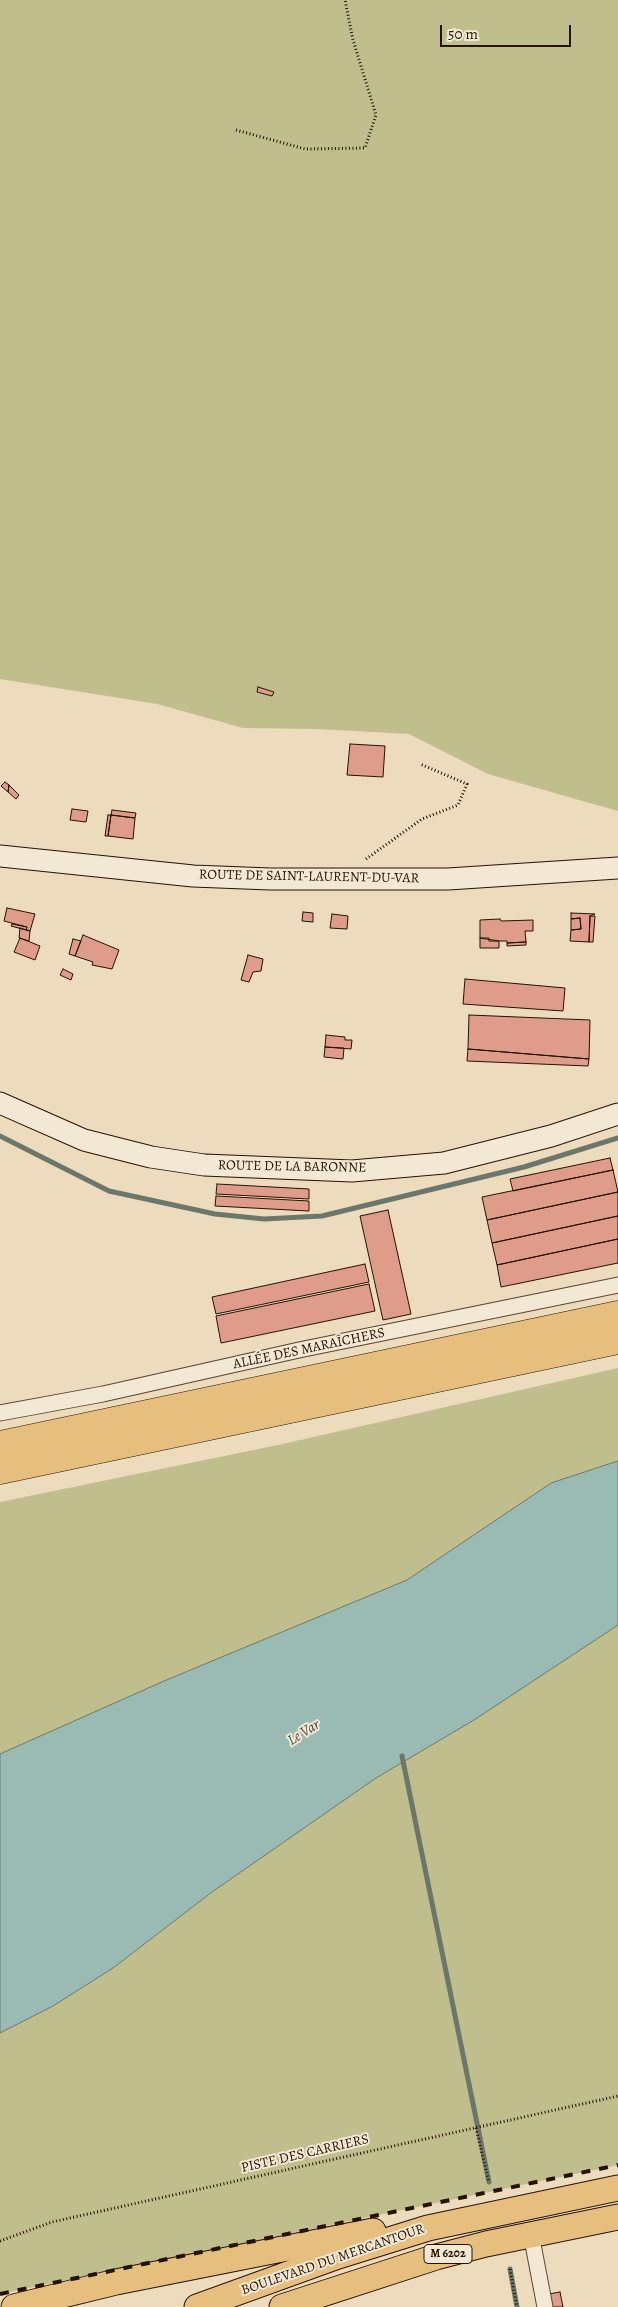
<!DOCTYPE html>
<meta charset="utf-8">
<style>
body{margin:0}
#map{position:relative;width:618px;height:2307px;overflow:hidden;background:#eddbbd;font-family:Alegreya,serif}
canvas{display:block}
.scale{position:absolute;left:440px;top:25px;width:131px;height:22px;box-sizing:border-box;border:2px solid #251200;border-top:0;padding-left:6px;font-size:15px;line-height:18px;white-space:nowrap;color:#251200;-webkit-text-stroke:4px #f3e8d4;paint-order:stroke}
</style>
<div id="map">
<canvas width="618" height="2307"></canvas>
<div class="scale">50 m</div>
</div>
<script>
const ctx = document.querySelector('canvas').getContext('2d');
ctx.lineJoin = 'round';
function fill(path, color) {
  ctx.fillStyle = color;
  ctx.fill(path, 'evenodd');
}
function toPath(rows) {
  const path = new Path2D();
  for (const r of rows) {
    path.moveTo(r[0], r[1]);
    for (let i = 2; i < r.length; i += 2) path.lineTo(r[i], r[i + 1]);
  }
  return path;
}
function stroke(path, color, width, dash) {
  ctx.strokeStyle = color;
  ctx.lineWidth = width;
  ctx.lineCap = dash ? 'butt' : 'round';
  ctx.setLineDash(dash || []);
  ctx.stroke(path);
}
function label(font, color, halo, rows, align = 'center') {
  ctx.font = font + ' Alegreya,serif';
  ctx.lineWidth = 4;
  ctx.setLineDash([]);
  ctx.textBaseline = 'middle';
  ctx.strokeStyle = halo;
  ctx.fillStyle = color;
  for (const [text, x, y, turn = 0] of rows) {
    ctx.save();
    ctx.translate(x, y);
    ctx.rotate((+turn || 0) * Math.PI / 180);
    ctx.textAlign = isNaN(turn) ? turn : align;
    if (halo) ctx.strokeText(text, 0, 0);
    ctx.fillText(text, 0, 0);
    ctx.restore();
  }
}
fill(toPath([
 [0,0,618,0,618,811,488,774,409,734,318,729,243,728,157,704,0,679],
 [618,1368,618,1461,551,1483,407,1580,164,1681,0,1754,0,1502,278,1445],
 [618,1625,618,2165,0,2294,0,2033,53,2006,113,1968,212,1892,376,1778,474,1720]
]), '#c0be8c');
const water = toPath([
 [618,1461,618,1625,474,1720,376,1778,212,1892,113,1968,53,2006,0,2033,0,1754,164,1681,407,1580,551,1483,618,1461]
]);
fill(water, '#99bbb3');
stroke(water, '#6b776b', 1);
stroke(toPath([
 [0,1136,109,1191,215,1214,264,1219,322,1216,524,1167,618,1138],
 [402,1756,489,2182],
 [510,2269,517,2307]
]), '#6b776b', 5);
const building = toPath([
 [258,687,274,692,272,696,257,692,258,687],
 [350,744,385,746,383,777,347,775,350,744],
 [5,782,9,785,8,792,1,786,5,782],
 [9,785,19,795,16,799,8,792,9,785],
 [72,809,88,811,86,822,70,820,72,809],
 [112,810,136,813,135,818,111,815,112,810],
 [108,815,111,815,108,836,105,836,108,815],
 [111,815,135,818,133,839,108,836,111,815],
 [7,908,35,914,30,931,26,930,27,927,4,921,7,908],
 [303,912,313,913,313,922,302,921,303,912],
 [571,913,595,914,590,916,589,942,570,941,571,930,581,929,580,918,571,919,571,913],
 [332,914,348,916,347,929,330,928,332,914],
 [590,916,595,916,593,942,589,942,590,916],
 [580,918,581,929,571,930,571,919,580,918],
 [500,919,501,921,533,920,533,931,525,931,526,942,507,943,507,941,489,941,489,938,480,938,480,920,500,919],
 [12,924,27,927,26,930,11,926,12,924],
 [20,928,30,931,29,941,19,938,20,928],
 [83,935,119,950,112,969,92,965,93,962,75,956,83,935],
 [20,938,40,946,35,960,14,952,20,938],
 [480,938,499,941,499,948,480,948,480,938],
 [73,939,81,941,75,956,69,954,73,939],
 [526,942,526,945,507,946,507,943,526,942],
 [248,955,263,959,261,971,253,972,249,982,241,980,248,955],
 [63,969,73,974,71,980,60,975,63,969],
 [465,979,565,988,563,1011,463,1004,465,979],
 [469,1015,590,1020,589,1059,468,1049,469,1015],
 [326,1035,345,1037,345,1040,352,1040,351,1049,325,1047,326,1035],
 [325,1047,344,1048,343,1059,324,1057,325,1047],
 [468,1049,589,1059,588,1066,467,1061,468,1049],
 [610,1158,613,1170,513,1191,510,1179,610,1158],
 [613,1170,618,1192,487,1220,482,1197,613,1170],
 [217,1184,309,1189,309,1199,216,1194,217,1184],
 [618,1192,618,1216,492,1243,487,1220,618,1192],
 [216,1196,309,1201,309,1211,215,1206,216,1196],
 [388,1210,411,1314,383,1320,360,1216,388,1210],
 [618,1216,618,1239,497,1265,492,1243,618,1216],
 [618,1239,618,1263,501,1287,497,1265,618,1239],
 [365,1264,369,1282,216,1314,212,1297,365,1264],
 [369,1284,375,1311,221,1343,216,1316,369,1284],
 [560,2292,563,2307,552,2307,549,2294,560,2292]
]);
fill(building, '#df9c8b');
stroke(building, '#251200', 1);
const street = toPath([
 [0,1413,103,1394,299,1350,618,1285],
 [531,2234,545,2307]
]);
const secondary = toPath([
 [0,856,193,876,270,879,448,879,618,868],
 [0,1103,84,1140,151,1157,204,1165,352,1171,444,1163,551,1136,618,1114]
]);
const primary = toPath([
 [14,2307,116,2282,373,2231],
 [197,2307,338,2256,428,2228,618,2188],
 [282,2307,436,2257,486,2244,618,2217]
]);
const highway = toPath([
 [0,1445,618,1315],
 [0,1470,618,1340]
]);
stroke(street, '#57442f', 17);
stroke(secondary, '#251200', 23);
stroke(primary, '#251200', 27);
stroke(highway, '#251200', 29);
stroke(toPath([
 [236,130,305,149,365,148,376,115,353,40,345,0],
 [366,859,422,819,458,805,467,784,420,764],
 [476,2128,489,2182],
 [0,2241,52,2222,618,2096],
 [510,2269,517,2307]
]), '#251200', 3, [1, 2.5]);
stroke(street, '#f3e8d4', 15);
stroke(secondary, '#f3e8d4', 21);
stroke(primary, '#e6be7e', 25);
stroke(highway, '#e6be7e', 28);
stroke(toPath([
 [0,2294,618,2165]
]), '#251200', 4, [9, 9]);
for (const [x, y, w] of [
 [448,2254,48]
]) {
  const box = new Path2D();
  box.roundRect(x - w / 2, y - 9.5, w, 19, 4);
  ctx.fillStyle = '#f3e8d4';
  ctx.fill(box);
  stroke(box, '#251200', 1);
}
label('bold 12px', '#251200', null, [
 ["M 6202",448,2254]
]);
label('14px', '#251200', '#f3e8d4', [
 ["ROUTE DE SAINT-LAURENT-DU-VAR",309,877,1],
 ["ROUTE DE LA BARONNE",292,1167,1],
 ["ALLÉE DES MARAÎCHERS",309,1349,-12],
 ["PISTE DES CARRIERS",305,2154,-13],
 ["BOULEVARD DU MERCANTOUR",333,2260,-19]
]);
label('italic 15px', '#4e4d3f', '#f3e8d4', [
 ["Le Var",304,1733,-32]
]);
</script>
